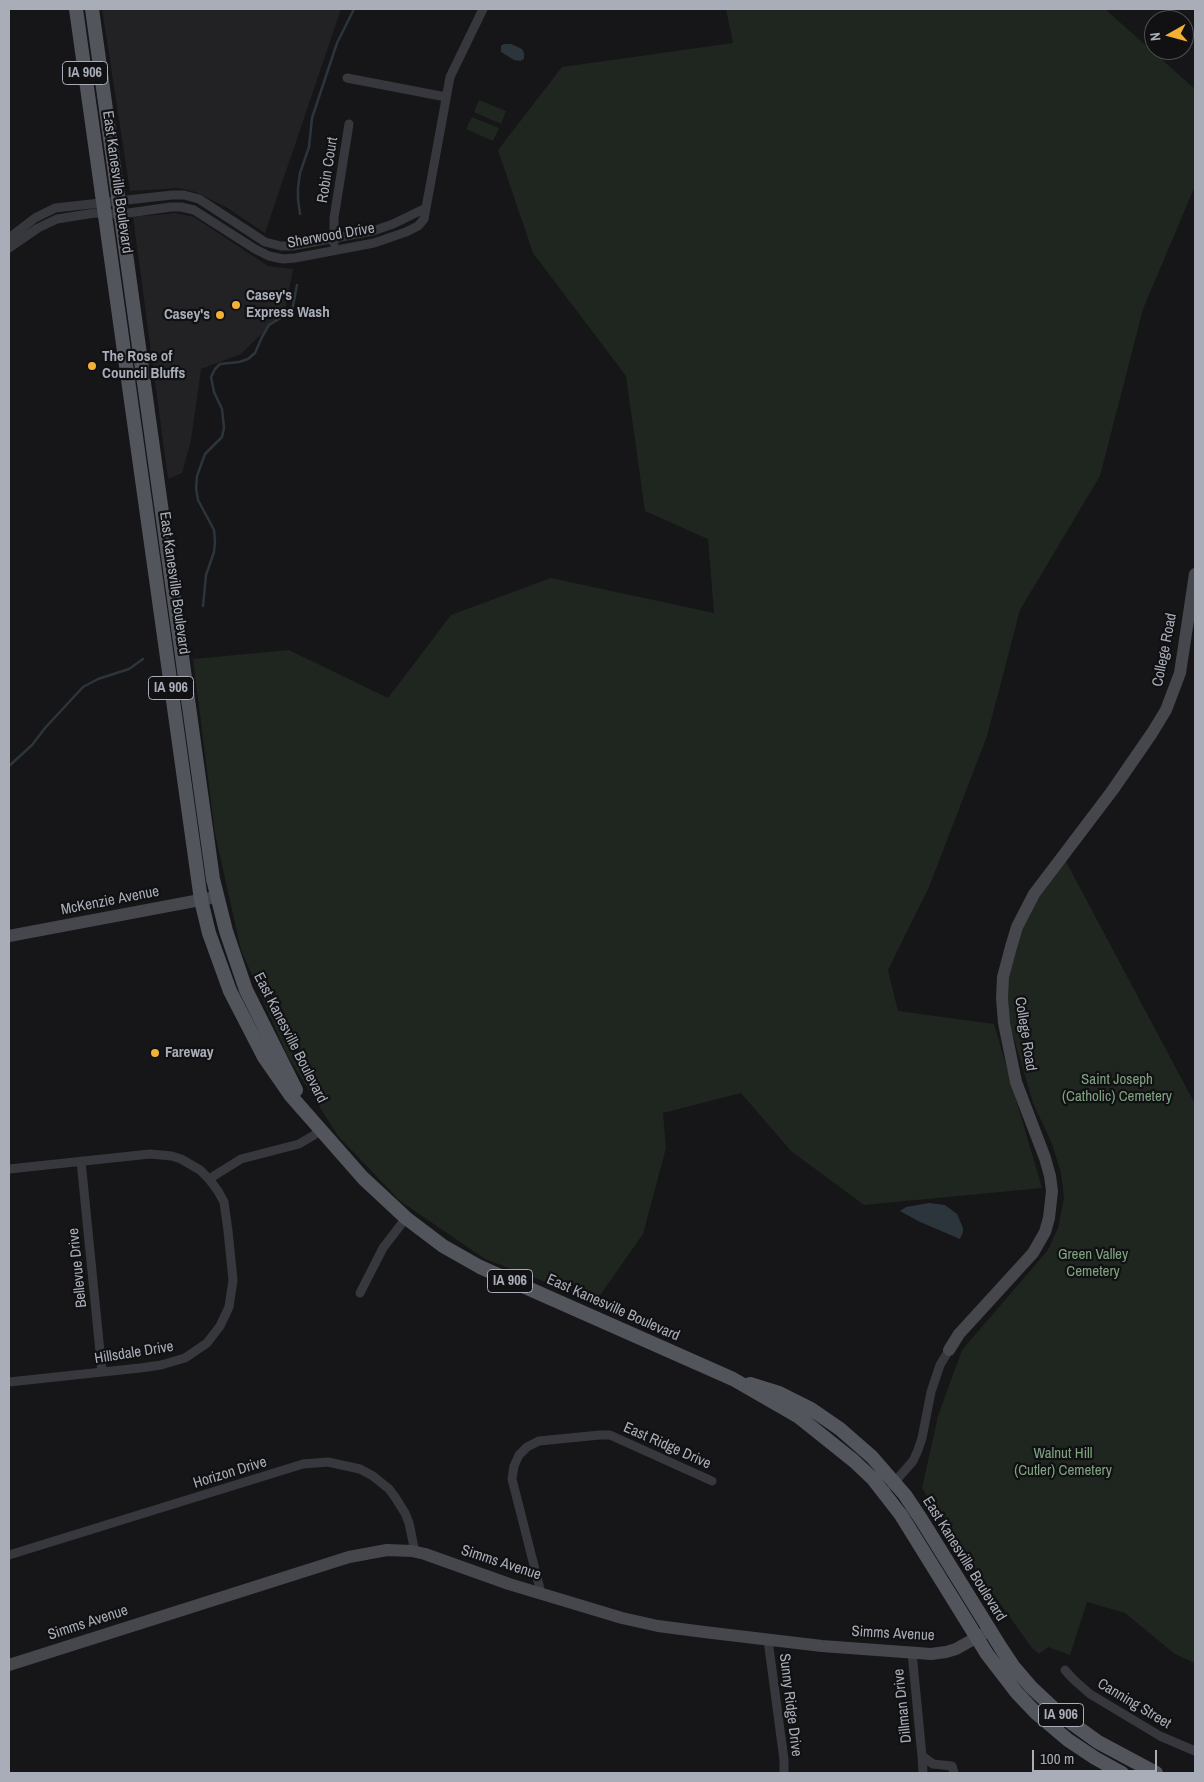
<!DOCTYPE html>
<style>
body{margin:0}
#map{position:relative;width:1204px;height:1782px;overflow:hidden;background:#161618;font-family:"Archivo Narrow",sans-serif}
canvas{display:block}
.frame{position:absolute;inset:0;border:10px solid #a8adb8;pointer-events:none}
.north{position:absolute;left:1144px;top:10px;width:50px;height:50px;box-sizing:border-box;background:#111113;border:1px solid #4d4f55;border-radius:50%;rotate:263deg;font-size:14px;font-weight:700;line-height:20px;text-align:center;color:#a8adb8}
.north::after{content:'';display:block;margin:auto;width:18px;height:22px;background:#f2b134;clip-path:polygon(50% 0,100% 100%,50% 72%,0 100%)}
.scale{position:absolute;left:1032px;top:1750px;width:125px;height:22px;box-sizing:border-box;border:2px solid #a8adb8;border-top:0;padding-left:6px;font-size:15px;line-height:18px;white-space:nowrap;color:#a8adb8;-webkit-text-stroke:4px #111113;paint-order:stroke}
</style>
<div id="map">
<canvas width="1204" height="1782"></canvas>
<div class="frame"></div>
<div class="north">N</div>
<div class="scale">100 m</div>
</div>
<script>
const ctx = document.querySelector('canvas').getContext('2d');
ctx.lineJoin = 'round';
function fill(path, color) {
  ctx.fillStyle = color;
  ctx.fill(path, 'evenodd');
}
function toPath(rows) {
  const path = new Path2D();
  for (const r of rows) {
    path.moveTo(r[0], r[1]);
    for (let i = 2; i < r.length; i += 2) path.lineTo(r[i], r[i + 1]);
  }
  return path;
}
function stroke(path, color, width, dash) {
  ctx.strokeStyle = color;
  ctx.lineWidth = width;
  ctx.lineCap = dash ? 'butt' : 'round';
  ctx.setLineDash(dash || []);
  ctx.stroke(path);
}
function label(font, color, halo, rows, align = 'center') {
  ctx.font = font + ' "Archivo Narrow",sans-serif';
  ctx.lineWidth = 4.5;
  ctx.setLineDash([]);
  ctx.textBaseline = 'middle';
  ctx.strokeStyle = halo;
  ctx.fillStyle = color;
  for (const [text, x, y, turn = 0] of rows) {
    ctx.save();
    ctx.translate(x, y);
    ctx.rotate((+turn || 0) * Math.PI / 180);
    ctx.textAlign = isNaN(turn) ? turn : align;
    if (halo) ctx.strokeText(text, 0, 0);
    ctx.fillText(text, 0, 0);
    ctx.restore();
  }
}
fill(toPath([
 [102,9,341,9,265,233,226,207,195,192,179,188,130,191],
 [175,213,194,217,268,266,293,269,285,311,241,354,201,369,191,440,182,473,168,479,133,217]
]), '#222225');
fill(toPath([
 [726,9,1105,9,1195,89,1195,186,1143,309,1100,476,1020,610,987,736,929,887,888,970,898,1011,994,1024,1042,1188,864,1205,791,1151,741,1093,663,1113,666,1148,643,1234,596,1301,485,1259,400,1201,338,1136,288,1057,241,950,215,834,193,659,289,650,388,698,451,615,551,578,714,613,708,539,645,511,626,376,533,253,498,150,562,67,733,43],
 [479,100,506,111,501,124,474,112],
 [472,117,499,128,493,141,466,129],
 [1063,856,1195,1104,1195,1663,1175,1654,1125,1613,1087,1602,1070,1655,1048,1647,1039,1654,1032,1648,948,1531,922,1488,938,1416,962,1350,1048,1250,1058,1228,1064,1198,1061,1173,1052,1144,1033,1103,1002,998,1025,910]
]), '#1e261f');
fill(toPath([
 [504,44,511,44,522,49,524,53,524,59,520,61,514,60,501,52,501,46],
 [929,1203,945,1205,957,1214,963,1228,963,1232,960,1239,918,1221,900,1211,906,1207]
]), '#2c353c');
stroke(toPath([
 [300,214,298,199,298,188,300,173,309,147,312,118,337,43,354,9],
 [203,606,206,575,214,552,215,541,214,530,198,500,196,488,197,476,205,454,222,437,224,428,222,409,214,392,211,377,215,369,220,364,239,362,248,359,255,353,262,337,269,325,292,311,297,285],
 [9,766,32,745,45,728,83,687,98,679,129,669,143,659]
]), '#2c353c', 2.5);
stroke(toPath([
 [347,78,446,97],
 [9,238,35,218,55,208,172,195,184,195,199,199,265,242,281,246,292,246,373,231,393,224,426,208],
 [334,243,334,218,349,124],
 [9,248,38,228,57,219,95,213,121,214,171,207,181,207,194,210,255,249,269,256,283,259,295,258,374,243,406,232,418,226,424,219,450,77,483,9],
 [81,1161,102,1372],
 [9,1169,150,1154,172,1156,181,1159,200,1170,209,1179,218,1191,224,1202,228,1231,233,1280,229,1307,220,1326,207,1343,185,1358,161,1365,140,1368,9,1382],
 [209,1179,241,1159,299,1144,321,1131],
 [360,1293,383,1248,406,1218],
 [892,1485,913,1461,918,1450,922,1438,931,1392,940,1365,949,1350],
 [9,1555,303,1464,328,1462,360,1469,373,1476,389,1489,395,1497,405,1513,409,1523,415,1552],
 [541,1593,512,1479,514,1466,519,1455,527,1447,539,1441,600,1435,610,1435,712,1481],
 [768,1640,784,1760,784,1773],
 [912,1653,922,1756,933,1764,952,1766,954,1773],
 [1065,1670,1073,1679,1090,1694,1160,1736,1195,1751],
 [922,1756,923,1773]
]), '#37383d', 9);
stroke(toPath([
 [9,936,216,897],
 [949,1350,959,1334,1033,1253,1045,1232,1049,1218,1052,1191,1050,1176,1045,1158,1016,1082,1004,1023,1002,998,1003,977,1011,947,1017,927,1034,894,1112,791,1152,733,1166,710,1180,673,1195,574],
 [9,1665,349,1557,387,1550,412,1551,425,1554,509,1584,622,1618,658,1626,704,1632,822,1646,931,1654,946,1652,956,1649,990,1630]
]), '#45474d', 12);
stroke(toPath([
 [76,9,201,900,209,933,230,991,264,1057,291,1096,363,1178,406,1218,443,1246,480,1267,733,1379,799,1417,854,1461,873,1479,901,1515,987,1654,1017,1693,1036,1713,1068,1740,1095,1758,1122,1773],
 [92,9,213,879,226,931,246,990,296,1090],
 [750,1384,779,1393,811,1409,840,1429,872,1457,905,1495,921,1519,1001,1648,1013,1666,1031,1687,1062,1716,1098,1742,1156,1773]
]), '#53555c', 14);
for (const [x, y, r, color] of [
 [236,305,5,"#f2b134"],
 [220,315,5,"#f2b134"],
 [92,366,5,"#f2b134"],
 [155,1053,5,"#f2b134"]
]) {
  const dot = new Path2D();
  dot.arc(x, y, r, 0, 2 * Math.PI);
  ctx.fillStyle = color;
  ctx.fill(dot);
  stroke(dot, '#111113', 2);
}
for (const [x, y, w] of [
 [85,73,45],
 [171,688,45],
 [510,1281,45],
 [1061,1715,45]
]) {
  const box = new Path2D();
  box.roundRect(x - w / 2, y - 11.5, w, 23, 4);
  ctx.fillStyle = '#111113';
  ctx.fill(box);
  stroke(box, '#a8adb8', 1);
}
label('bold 14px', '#a8adb8', null, [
 ["IA 906",85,73],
 ["IA 906",171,688],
 ["IA 906",510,1281],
 ["IA 906",1061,1715]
]);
label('15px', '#a8adb8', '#111113', [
 ["Robin Court",328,170,-81],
 ["East Kanesville Boulevard",117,182,82],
 ["Sherwood Drive",331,236,-10],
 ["East Kanesville Boulevard",174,583,82],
 ["College Road",1165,650,-79],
 ["McKenzie Avenue",110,901,-11],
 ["College Road",1025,1034,81],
 ["East Kanesville Boulevard",290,1038,63],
 ["Bellevue Drive",78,1268,-96],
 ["East Kanesville Boulevard",613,1308,24],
 ["Hillsdale Drive",134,1353,-9],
 ["East Ridge Drive",667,1446,24],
 ["Horizon Drive",230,1473,-17],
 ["East Kanesville Boulevard",964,1559,58],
 ["Simms Avenue",501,1563,18],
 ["Simms Avenue",88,1623,-18],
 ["Simms Avenue",893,1634,3],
 ["Canning Street",1134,1704,31],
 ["Sunny Ridge Drive",790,1705,83],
 ["Dillman Drive",903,1706,-96]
]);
label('bold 15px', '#a8adb8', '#111113', [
 ["Casey's",246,296],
 ["Express Wash",246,313],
 ["Casey's",210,315,"right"],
 ["The Rose of",102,357],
 ["Council Bluffs",102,374],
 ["Fareway",165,1053]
], 'left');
label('15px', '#7fa381', '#111113', [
 ["Saint Joseph",1117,1080],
 ["(Catholic) Cemetery",1117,1097],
 ["Green Valley",1093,1255],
 ["Cemetery",1093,1272],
 ["Walnut Hill",1063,1454],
 ["(Cutler) Cemetery",1063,1471]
]);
</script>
